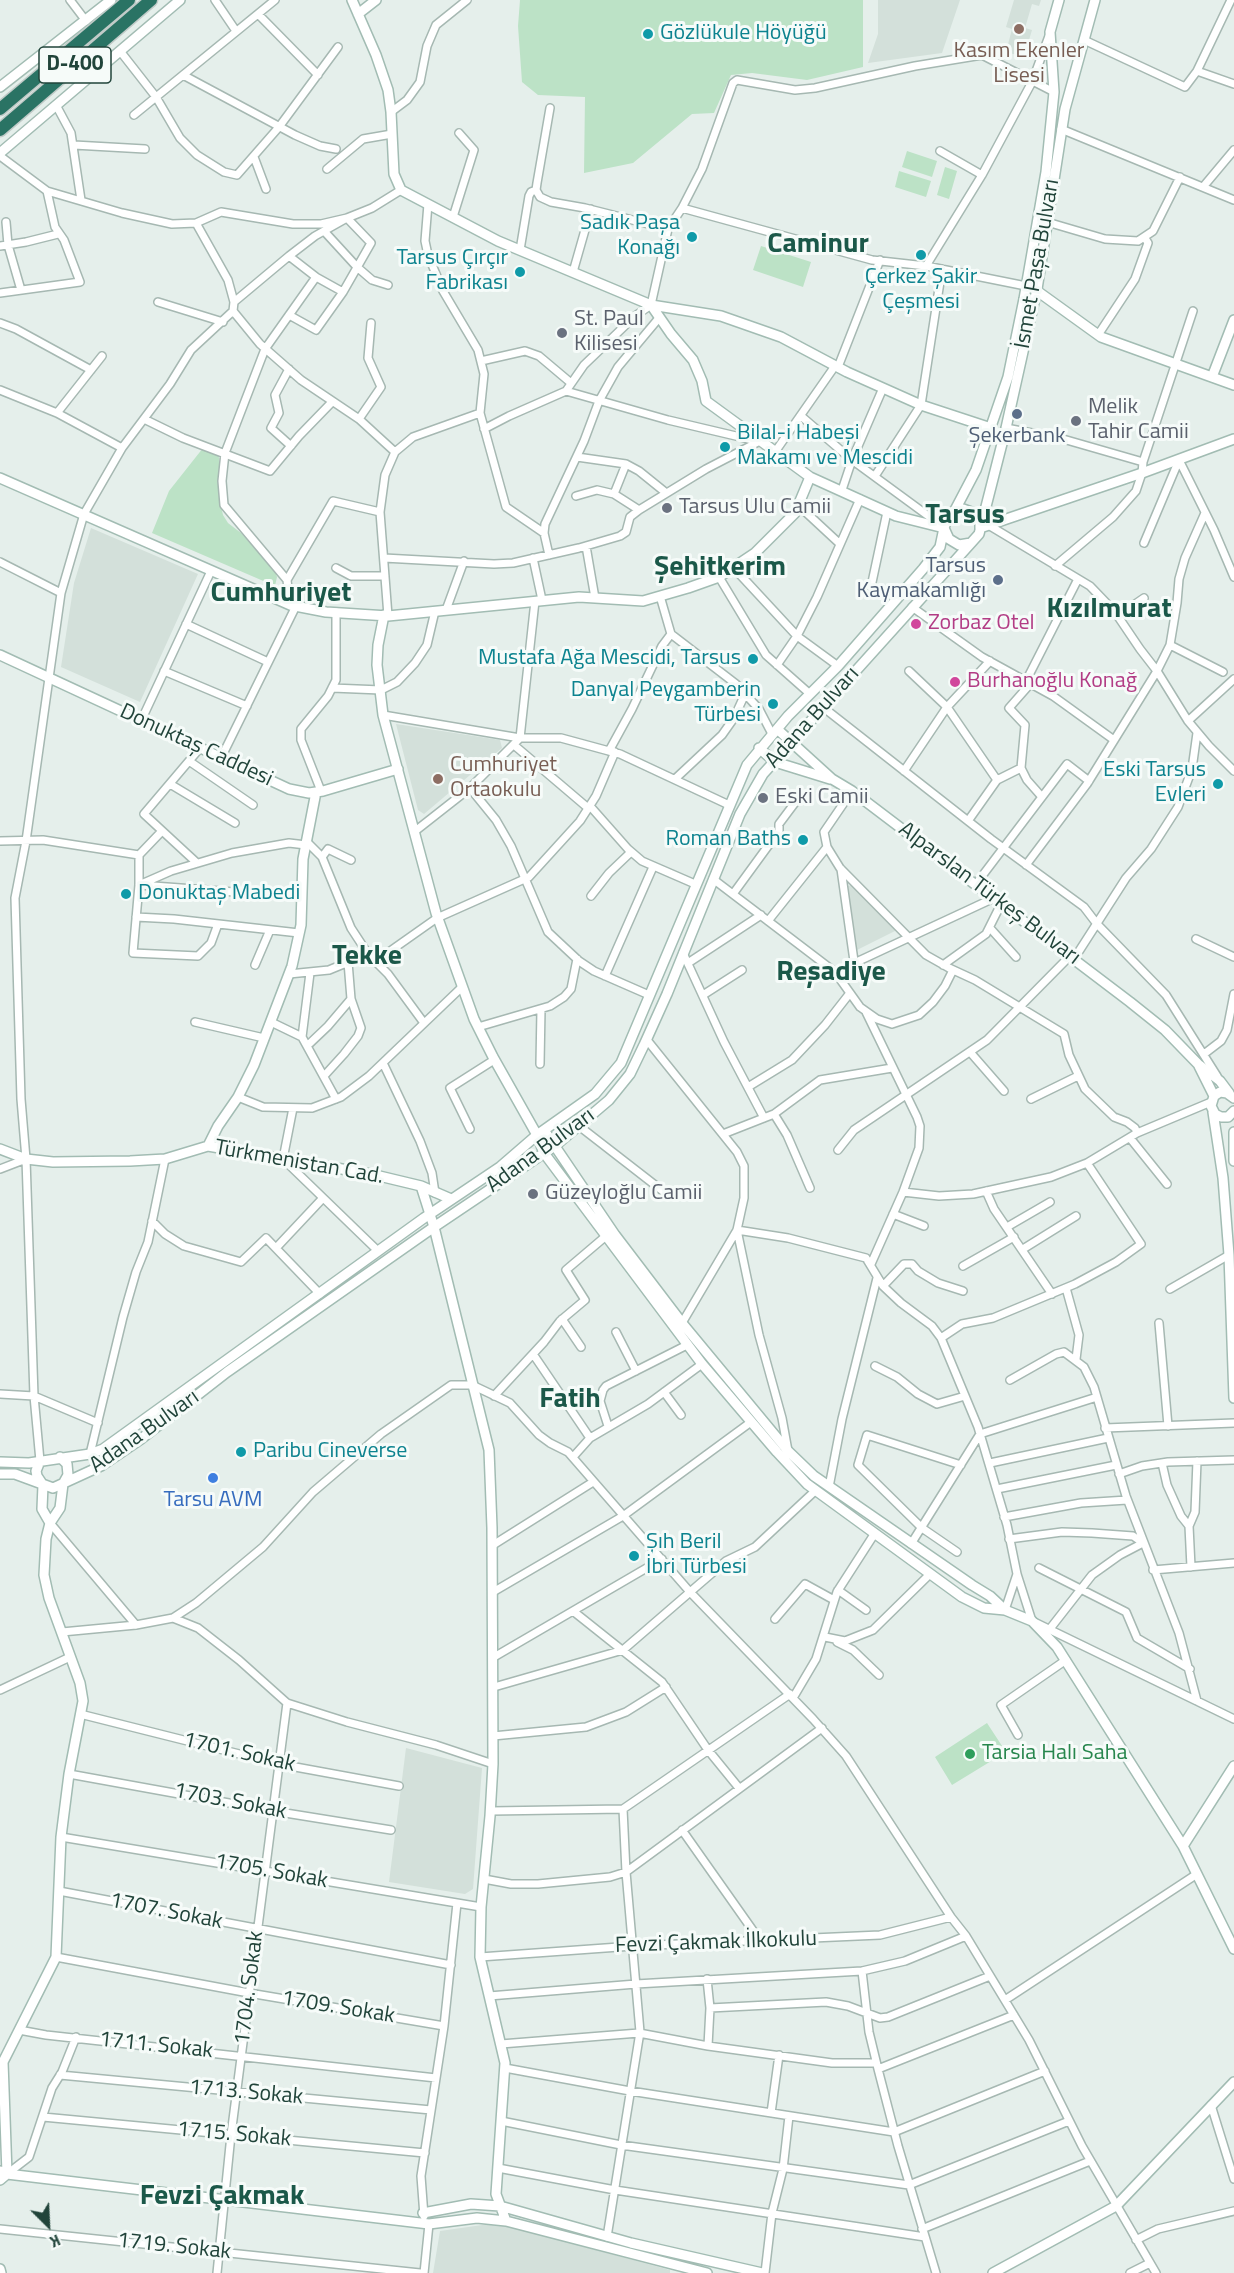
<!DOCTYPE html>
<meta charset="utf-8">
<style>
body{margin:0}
#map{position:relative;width:1234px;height:2273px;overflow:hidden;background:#e5efeb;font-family:"Titillium Web",sans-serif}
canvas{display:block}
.north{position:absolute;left:18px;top:2195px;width:60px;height:60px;-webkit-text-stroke:4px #f6fbf9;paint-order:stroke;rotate:156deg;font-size:16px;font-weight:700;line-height:24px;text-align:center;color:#21443a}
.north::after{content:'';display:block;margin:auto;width:21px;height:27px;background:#21443a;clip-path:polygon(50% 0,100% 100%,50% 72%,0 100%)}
</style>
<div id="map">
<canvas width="1234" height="2273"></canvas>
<div class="north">K</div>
</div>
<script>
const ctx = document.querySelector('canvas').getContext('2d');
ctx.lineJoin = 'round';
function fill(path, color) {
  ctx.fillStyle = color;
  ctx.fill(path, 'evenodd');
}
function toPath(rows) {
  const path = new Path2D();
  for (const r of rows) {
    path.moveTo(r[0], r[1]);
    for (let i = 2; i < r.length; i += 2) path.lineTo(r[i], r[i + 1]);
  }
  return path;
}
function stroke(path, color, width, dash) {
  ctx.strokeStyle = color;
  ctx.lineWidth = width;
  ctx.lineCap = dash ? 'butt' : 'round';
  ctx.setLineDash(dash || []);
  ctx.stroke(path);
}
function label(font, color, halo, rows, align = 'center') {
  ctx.font = font + ' "Titillium Web",sans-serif';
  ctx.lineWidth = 6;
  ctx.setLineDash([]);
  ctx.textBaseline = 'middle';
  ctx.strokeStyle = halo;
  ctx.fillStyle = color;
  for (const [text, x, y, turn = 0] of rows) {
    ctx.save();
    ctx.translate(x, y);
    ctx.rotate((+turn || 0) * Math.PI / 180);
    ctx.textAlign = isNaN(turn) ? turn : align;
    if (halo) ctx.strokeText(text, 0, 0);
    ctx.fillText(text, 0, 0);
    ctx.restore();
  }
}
fill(toPath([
 [878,0,960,0,942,53,868,63,878,34],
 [1014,0,1041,0,1039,6,1032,4,1025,28,1032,30,1024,57,1006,52,1012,29,1006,27],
 [91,528,198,574,140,702,61,667,74,583],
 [396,724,500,740,502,748,424,814,418,810],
 [854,884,897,930,857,950,855,948,848,886],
 [406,1748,482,1768,473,1889,465,1894,389,1882],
 [496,2223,670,2270,670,2273,433,2273,440,2231]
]), '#d3e0da');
fill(toPath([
 [520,0,863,0,863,67,807,80,752,73,731,75,714,113,692,114,633,163,584,173,585,97,538,95,522,82,518,26],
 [907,151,937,161,932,177,902,167],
 [945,167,957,171,949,199,937,195],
 [899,171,931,181,926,197,895,187],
 [761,246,811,262,803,287,753,270],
 [203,448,218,454,219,458,219,498,223,515,228,523,241,533,275,571,277,577,275,586,152,533,169,491],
 [987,1723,1006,1752,952,1785,935,1757]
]), '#bce2c6');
const street = toPath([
 [70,0,86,21],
 [215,0,236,31],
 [258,14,318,75],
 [1084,40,1185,87,1197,71,1231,0],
 [120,51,156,97,180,138,197,155,224,172,237,175,279,127,338,47],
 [1197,71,1234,84],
 [183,75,295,135,320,146,336,149],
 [56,105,71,133,81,200],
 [550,108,537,183,536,190,540,197,551,202,585,208,668,229],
 [391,112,407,100,420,82,427,46,436,25,467,0],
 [134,115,275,0],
 [1061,129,1234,200],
 [74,145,145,149],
 [940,151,982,175],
 [0,156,47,191,122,213,172,224,196,223,221,212,293,224,321,224,347,218,372,208,401,190],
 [254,157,266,189],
 [327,169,363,139,392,134],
 [1203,187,1234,150],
 [428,204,425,241,428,255,443,291,478,350,484,374,480,413,506,507,544,533],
 [682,208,872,260,926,266,1026,286],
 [453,217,474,150,459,133],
 [6,222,8,245,21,290],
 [1047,222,1105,239,1138,241,1153,231,1180,177],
 [196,223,228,280,234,302,233,311,260,344,301,380,359,419,395,452],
 [324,231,357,267,372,280,388,285],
 [0,246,26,242,58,234],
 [520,250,529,196,531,192,536,190],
 [289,256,316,277,343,292],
 [926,266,982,175,1032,82,1049,36],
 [573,272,591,209],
 [0,293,80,282,64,240,55,227,47,191],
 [158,302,223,322],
 [234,302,289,256,315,236,347,218,371,243,343,292,316,330,289,315],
 [0,323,16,329,91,370],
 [1098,335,1135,279,1148,243,1145,238],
 [481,361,525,351,539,356,571,383],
 [838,367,880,260],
 [289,369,275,395,279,413,271,428,291,446],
 [0,390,57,413,122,448],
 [566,391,668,420,757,441],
 [57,413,102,356],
 [801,416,852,460,942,526],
 [144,419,183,438,270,471,299,436,332,402],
 [359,419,381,387,368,358,371,323],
 [1006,428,1063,439,1143,462],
 [484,429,509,416,566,391,584,365,635,316,651,305,668,229,682,208,702,169,733,83,737,80,795,90,815,88,915,66,982,55,1054,92],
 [775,452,835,366],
 [577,457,626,464,639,471,665,492],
 [1179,460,1214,530,1234,577],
 [875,476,921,405,942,269],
 [842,490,852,460,883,388],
 [614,494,626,464],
 [576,496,597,490,614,494,639,510],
 [798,505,840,544],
 [990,526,1090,586,1115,612,1140,649,1157,671,1188,721,1209,746,1234,771],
 [1144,543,1179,460],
 [586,546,595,598],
 [549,555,544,533,545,524,584,441,599,401,618,367,659,318],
 [384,558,494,564,513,563,579,548,620,536,626,532,630,517,639,510,706,469,760,441],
 [533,558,542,600],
 [0,562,61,593],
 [1055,566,1113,517,1136,491,1142,473,1143,462,1193,311],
 [733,567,797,636,838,666],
 [336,568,351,576,385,576],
 [719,577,766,655,810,694],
 [287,580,224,505,222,481,225,453,265,349,316,277],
 [871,587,887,512],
 [660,596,671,634,736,684,759,709,772,734],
 [290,605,287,580,333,501,380,512],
 [912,607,982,657,1053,696,1114,740],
 [446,610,464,561],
 [388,616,380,512,385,475,395,452,413,437,480,413],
 [1118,616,1144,598],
 [186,624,268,662],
 [1170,645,1223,672],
 [777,665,797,636,817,597,860,499],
 [164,671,247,706],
 [909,671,947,707,997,780],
 [1026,681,1078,579],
 [1031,683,1009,708,1025,725,1021,768,1027,780,1042,797],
 [332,688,381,690,397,682,415,663,427,645,435,611],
 [824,708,991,839,1084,907,1097,924,1166,995,1217,1076],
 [383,715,520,738,561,738,620,754,729,805],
 [141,721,211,571],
 [1188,721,1234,679],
 [514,745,588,808],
 [609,751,632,709,662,646,671,634],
 [221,758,296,606],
 [189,761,253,805],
 [904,771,947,707,990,661],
 [675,779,722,735,734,718,745,694],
 [170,784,235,823],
 [470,788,496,820,511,846,548,932,579,961,594,971,649,995],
 [321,791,301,740,301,729,328,696,336,680,336,612],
 [852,791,824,832,827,847,840,868,926,955,949,968,975,980,1064,1034,1069,1055,1085,1089,1114,1117,1127,1122,1135,1128,1137,1133],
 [590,806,628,849,642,861,695,884],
 [968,821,997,780,1021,768],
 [414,832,470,788,520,738,535,601],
 [0,841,43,840,139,855,139,885,133,953,198,956,211,943,218,924],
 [306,841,322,857,351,928,368,954,388,974,424,1023],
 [139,855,162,831],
 [322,857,328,849,351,860],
 [197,863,144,814,200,748],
 [1026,865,1087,784,1157,671,1170,645,1177,603,1179,579,1185,558,1205,513],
 [841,869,854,961],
 [713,879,835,972,860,1007,877,1019,892,1024,919,1015,933,1002,945,986,953,970],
 [976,884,1067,764,1089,781],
 [139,885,171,871,232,853,289,843,306,845],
 [140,885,302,897],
 [733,894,779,831,779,824,797,800],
 [591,896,609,873,631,852],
 [136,917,174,919,299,933],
 [768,921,827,847],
 [990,928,1016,957],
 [1196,939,1234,957],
 [683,953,724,1042,764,1118],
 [1074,959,1126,878,1151,849,1178,807,1192,769,1197,733],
 [376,961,437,918,529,877,580,821,596,796,615,752],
 [688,963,761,915],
 [255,965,270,930],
 [943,965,986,934,1001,904],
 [835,972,994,898],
 [289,974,329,970,368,954],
 [605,976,653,867],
 [703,995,742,970],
 [866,1012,917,1117,920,1126,919,1148,903,1192,871,1264],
 [195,1022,264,1038],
 [271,1022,302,1037,336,1099],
 [478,1027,550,1006,564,997,571,989,577,959],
 [302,1037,310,973],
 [647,1040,737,1152,744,1166,744,1198,737,1230,682,1323],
 [308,1045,328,1026,351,999],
 [970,1052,1004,1091],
 [1204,1054,1221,1041,1227,1030,1234,994],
 [383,1063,420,1141,432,1173,435,1193],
 [540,1064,541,1009],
 [324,1076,344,1054,358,1036,361,1028,351,999,348,962],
 [748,1087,792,1060,825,1025,850,993],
 [238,1097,263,1107,312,1108,341,1097,369,1076,462,987],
 [1031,1099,1078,1076],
 [293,1108,283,1159,378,1251],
 [774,1114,787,1135,810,1188],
 [579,1126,664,1192],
 [470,1129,450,1088,494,1060],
 [723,1134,774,1114,820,1080,892,1068],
 [1130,1138,1167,1184],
 [838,1150,854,1130,987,1040,1070,956],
 [0,1169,26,1159],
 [986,1191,994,1209,1052,1294],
 [903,1192,939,1196,973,1194,1051,1177,1087,1163,1137,1133,1211,1102],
 [893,1214,924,1226],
 [152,1221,165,1234,184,1246,241,1262,266,1238,320,1294],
 [1007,1227,1050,1202],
 [276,1248,323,1198],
 [1023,1249,1076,1216],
 [963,1266,1014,1237],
 [883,1286,904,1264,912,1264,918,1271,938,1283,963,1291],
 [1066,1288,1079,1335,1076,1359],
 [1170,1289,1229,1255],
 [562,1319,581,1347],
 [1159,1323,1168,1426],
 [616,1332,636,1371],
 [941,1338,962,1324,993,1318,1075,1284,1116,1262,1141,1244,1087,1163],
 [533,1354,590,1438],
 [875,1366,897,1377,918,1394,937,1404,965,1396],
 [1010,1380,1056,1354,1064,1352,1084,1367,1094,1387,1126,1496,1179,1633,1197,1701],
 [664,1392,681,1415],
 [0,1394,34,1396,98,1423],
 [494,1396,544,1342,560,1321,585,1300,566,1270,606,1236],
 [608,1426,600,1401,603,1390,606,1386,687,1345],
 [1105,1428,1234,1423],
 [788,1451,782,1418,759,1335,737,1230,788,1238,866,1258,883,1286,901,1303,932,1326,941,1338,978,1427,1007,1525,1017,1574,1032,1621,1234,1719],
 [90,1454,123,1317,136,1272,148,1242,165,1159],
 [573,1457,590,1438,648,1404,702,1364],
 [40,1461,34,1396,26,1159,21,1099,15,898,26,841,61,593,84,514,122,448,170,384,191,350,233,311],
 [990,1463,1108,1438],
 [1162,1463,1167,1485,1181,1516,1189,1526],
 [1119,1474,1142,1466,1168,1462,1234,1460],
 [829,1487,842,1419,877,1278],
 [997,1489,1116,1465],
 [1004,1517,1081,1503,1127,1500],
 [50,1523,136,1625],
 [1009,1539,1062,1532,1092,1533,1133,1536,1143,1543,1120,1555,1092,1575,1049,1630],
 [911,1544,980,1434,1097,1397],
 [493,1545,593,1482],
 [957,1552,922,1528,858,1465,867,1435,961,1465],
 [1191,1567,1189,1526,1195,1512,1197,1461],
 [1039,1568,1126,1612,1137,1638,1190,1669],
 [1153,1570,1234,1563],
 [838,1590,866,1610],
 [493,1592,623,1516,751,1422],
 [1005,1610,1017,1574],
 [573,1611,662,1682,708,1750,739,1788],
 [173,1618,196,1603,263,1547,313,1492,381,1434,451,1385,472,1385,510,1403,539,1435,550,1443,568,1452,690,1592,813,1719,846,1756,951,1917,966,1936,1029,2040,1082,2146,1156,2273],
 [775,1619,805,1584,834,1600],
 [62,1632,136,1625,173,1618,198,1628,239,1660,287,1703,347,1722,436,1745,493,1764],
 [825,1637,845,1641,873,1630,930,1574],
 [837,1642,853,1650,879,1675],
 [494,1657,662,1559],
 [494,1687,623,1650,726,1561,755,1547,816,1490],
 [0,1690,70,1657],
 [793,1698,816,1659,837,1592,875,1533],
 [80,1714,279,1764,399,1786],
 [1018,1735,1001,1705,1066,1660],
 [493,1736,586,1727,626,1712,666,1687],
 [69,1774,273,1811,391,1830],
 [491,1811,623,1809,790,1694],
 [682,1830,761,1942],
 [61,1837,481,1907],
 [484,1879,511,1884,538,1884,610,1877,626,1872,822,1728],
 [59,1891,451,1965],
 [56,1957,249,1993,444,2026],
 [480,1957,633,1946,880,1935,951,1917],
 [862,1971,869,2032,878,2069,898,2146,936,2273],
 [707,1979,710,2008,708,2046],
 [489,1996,636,1984,862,1971,905,1961,966,1936],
 [1005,2000,1197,1874],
 [710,2008,826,2002,848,2006,880,2018,888,2017,990,1976],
 [19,2030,46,2035,436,2078],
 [501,2044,639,2033,708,2046,832,2063,876,2063],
 [505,2068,630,2091,894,2132,1045,2071],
 [878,2069,1014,2015],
 [60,2075,431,2110],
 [1211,2105,1234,2179],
 [771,2113,779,2055],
 [43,2117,425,2153],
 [501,2121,621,2145,909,2185,1069,2121],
 [498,2168,615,2190,925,2237],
 [7,2174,29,2157,52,2088,62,2072,76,2037],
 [424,2216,421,2176,444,2026,457,1903],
 [0,2229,420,2273],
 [922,2229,1090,2161],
 [607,2237,640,2032,626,1872,623,1809],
 [1136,2240,1158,2229,1234,2211],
 [217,2273,231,2135,287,1703],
 [424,2273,429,2224],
 [765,2273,772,2213,783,2169,789,2116],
 [1130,2273,1150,2263]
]);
const secondary = toPath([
 [352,0,376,55,388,90,391,112,394,174,401,190,498,241,651,305,721,316,781,337,847,372,921,405,991,428],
 [358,14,376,0],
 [0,87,111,0],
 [0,153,180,0],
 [1033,288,1101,337,1234,385],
 [1212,377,1234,320],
 [0,478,290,605,326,612,388,616,579,597,643,601,688,588,719,577,755,553,795,513,810,477],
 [955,510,976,470,1008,377,1024,299,1046,172,1054,92,1050,32,1059,0],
 [980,528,980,522,974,513,963,509,955,510,948,516,944,528,949,539,959,545,971,543,979,534,1006,428,1037,289,1065,109,1095,0],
 [980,528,1142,473,1234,439],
 [384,615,378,645,377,665,383,715,436,913,474,1019,493,1057,537,1135,544,1153,702,1364,777,1452,807,1484,962,1597,984,1608,1005,1610],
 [0,655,289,789,309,793,323,791,398,769],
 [777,729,832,779,852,791,1130,1002,1165,1030,1198,1064,1220,1081,1229,1093],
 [759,748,775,762,830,779],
 [1199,1066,1214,1096],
 [1234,1098,1227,1093,1220,1092,1214,1096,1211,1106,1215,1114,1221,1117,1228,1117,1234,1111],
 [1213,1112,1223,1178,1229,1255,1234,1398],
 [544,1130,615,1235,682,1323,788,1451,814,1476,972,1585,990,1596,1005,1610,1032,1621,1057,1647,1183,1846,1234,1949],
 [1234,1132,1234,1161],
 [208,1146,218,1126,238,1097,254,1065,292,966,301,925,303,859,316,792],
 [0,1149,26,1159,53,1162,130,1161,165,1159,208,1146,371,1174,421,1186,451,1199],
 [421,1186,434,1227,489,1450,492,1528,493,1764,490,1816,481,1907,480,1957,505,2063,496,2194,506,2221],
 [40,1461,36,1471,37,1476,43,1485,42,1509,50,1523],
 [0,1462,29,1463,90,1454,103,1449,424,1218,500,1167,537,1135,595,1094,621,1063,747,765,788,716,838,666,923,569,940,547,944,528,896,516,810,477,706,401,702,381,693,360,671,334,651,305],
 [0,1474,15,1474,53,1488,101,1466,141,1439,227,1372,434,1227,556,1145,609,1100,630,1074,644,1045,667,994,740,814,763,774,971,543],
 [1183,1846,1234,1766],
 [0,2171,7,2174,429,2224,477,2218,506,2221,707,2273],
 [0,2180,7,2174,3,2062,56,1957,61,1837,69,1774,83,1701,80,1683,49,1598,44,1575,46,1539,50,1523,60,1508,63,1484,68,1475,67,1464,60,1457],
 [423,2213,471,2204,500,2206,631,2243,762,2273],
 [0,2269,1,2273],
 [993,2273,1116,2206,1234,2082]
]);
const highway = toPath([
 [0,109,129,0],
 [0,130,151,0]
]);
stroke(street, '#a6b8b2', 10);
stroke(secondary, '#a2bcb3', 12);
stroke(highway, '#c1cbc8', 15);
stroke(street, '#fff', 7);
stroke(secondary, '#fff', 9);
stroke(highway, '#2a7364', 12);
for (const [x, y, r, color] of [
 [1019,29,6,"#8d6e63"],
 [648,34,6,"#0f9aa8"],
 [692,237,6,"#0f9aa8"],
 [921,255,6,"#0f9aa8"],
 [520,272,6,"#0f9aa8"],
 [562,333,6,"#6b7280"],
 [1017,414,6,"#5c6f8a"],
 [1076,421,6,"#6b7280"],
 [725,447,6,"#0f9aa8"],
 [667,508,6,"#6b7280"],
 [998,580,6,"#5c6f8a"],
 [916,624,6,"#d1479c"],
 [753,659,6,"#0f9aa8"],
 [955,682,6,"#d1479c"],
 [773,704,6,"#0f9aa8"],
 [438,779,6,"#8d6e63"],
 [1218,784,6,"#0f9aa8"],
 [763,798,6,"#6b7280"],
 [803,840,6,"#0f9aa8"],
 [126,894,6,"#0f9aa8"],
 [533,1194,6,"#6b7280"],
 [241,1452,6,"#0f9aa8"],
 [213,1478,6,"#3f7fe0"],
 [634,1556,6,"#0f9aa8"],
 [970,1754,6,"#2e9e5b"]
]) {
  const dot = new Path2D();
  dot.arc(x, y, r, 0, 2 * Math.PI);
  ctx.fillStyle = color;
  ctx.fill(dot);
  stroke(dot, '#f6fbf9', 2);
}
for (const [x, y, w] of [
 [75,65,72]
]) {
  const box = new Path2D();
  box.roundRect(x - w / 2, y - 18, w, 36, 4.5);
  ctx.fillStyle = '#f6fbf9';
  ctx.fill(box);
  stroke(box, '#21443a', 1.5);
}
label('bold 21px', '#21443a', null, [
 ["D-400",75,65]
]);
label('22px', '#0d838f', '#f6fbf9', [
 ["Gözlükule Höyüğü",660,34,"left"],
 ["Sadık Paşa",680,224],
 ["Konağı",680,249],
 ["Tarsus Çırçır",508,259],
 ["Fabrikası",508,284],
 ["Çerkez Şakir",921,278,"center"],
 ["Çeşmesi",921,303,"center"],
 ["Bilal-i Habeşi",737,434,"left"],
 ["Makamı ve Mescidi",737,459,"left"],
 ["Mustafa Ağa Mescidi, Tarsus",741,659],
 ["Danyal Peygamberin",761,691],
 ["Türbesi",761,716],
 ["Eski Tarsus",1206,771],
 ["Evleri",1206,796],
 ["Roman Baths",791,840],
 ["Donuktaş Mabedi",138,894,"left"],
 ["Paribu Cineverse",253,1452,"left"],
 ["Şıh Beril",646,1543,"left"],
 ["İbri Türbesi",646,1568,"left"]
], 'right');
label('22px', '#785e54', '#f6fbf9', [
 ["Kasım Ekenler",1019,52],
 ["Lisesi",1019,77],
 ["Cumhuriyet",450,766,"left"],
 ["Ortaokulu",450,791,"left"]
]);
label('22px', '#21443a', '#f6fbf9', [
 ["İsmet Paşa Bulvarı",1038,264,-80],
 ["Adana Bulvarı",813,718,-48],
 ["Donuktaş Caddesi",196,746,25],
 ["Alparslan Türkeş Bulvarı",989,894,37],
 ["Adana Bulvarı",541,1151,-36],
 ["Türkmenistan Cad.",299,1163,10],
 ["Adana Bulvarı",145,1432,-35],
 ["1701. Sokak",239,1753,13],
 ["1703. Sokak",230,1802,11],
 ["1705. Sokak",271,1872,10],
 ["1707. Sokak",166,1912,11],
 ["Fevzi Çakmak İlkokulu",716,1943,-2],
 ["1704. Sokak",250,1988,-83],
 ["1709. Sokak",338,2008,9],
 ["1711. Sokak",156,2046,6],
 ["1713. Sokak",246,2093,5],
 ["1715. Sokak",234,2135,5],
 ["1719. Sokak",174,2247,6]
]);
label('22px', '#5b616d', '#f6fbf9', [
 ["St. Paul",574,320],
 ["Kilisesi",574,345],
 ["Melik",1088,408],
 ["Tahir Camii",1088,433],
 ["Tarsus Ulu Camii",679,508],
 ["Eski Camii",775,798],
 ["Güzeyloğlu Camii",545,1194]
], 'left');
label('22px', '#4e5e75', '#f6fbf9', [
 ["Şekerbank",1017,437],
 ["Tarsus",986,567,"right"],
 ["Kaymakamlığı",986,592,"right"]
]);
label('22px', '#b23c85', '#f6fbf9', [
 ["Zorbaz Otel",928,624],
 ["Burhanoğlu Konağ",967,682]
], 'left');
label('22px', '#366cbe', '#f6fbf9', [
 ["Tarsu AVM",213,1501]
]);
label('22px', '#27864d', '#f6fbf9', [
 ["Tarsia Halı Saha",982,1754]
], 'left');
label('bold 28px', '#1b5849', '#f6fbf9', [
 ["Caminur",818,245],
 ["Tarsus",965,516],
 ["Şehitkerim",720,568],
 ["Cumhuriyet",281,594],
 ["Kızılmurat",1109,610],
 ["Tekke",367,957],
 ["Reşadiye",831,973],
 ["Fatih",570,1400],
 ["Fevzi Çakmak",222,2197]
]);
</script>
